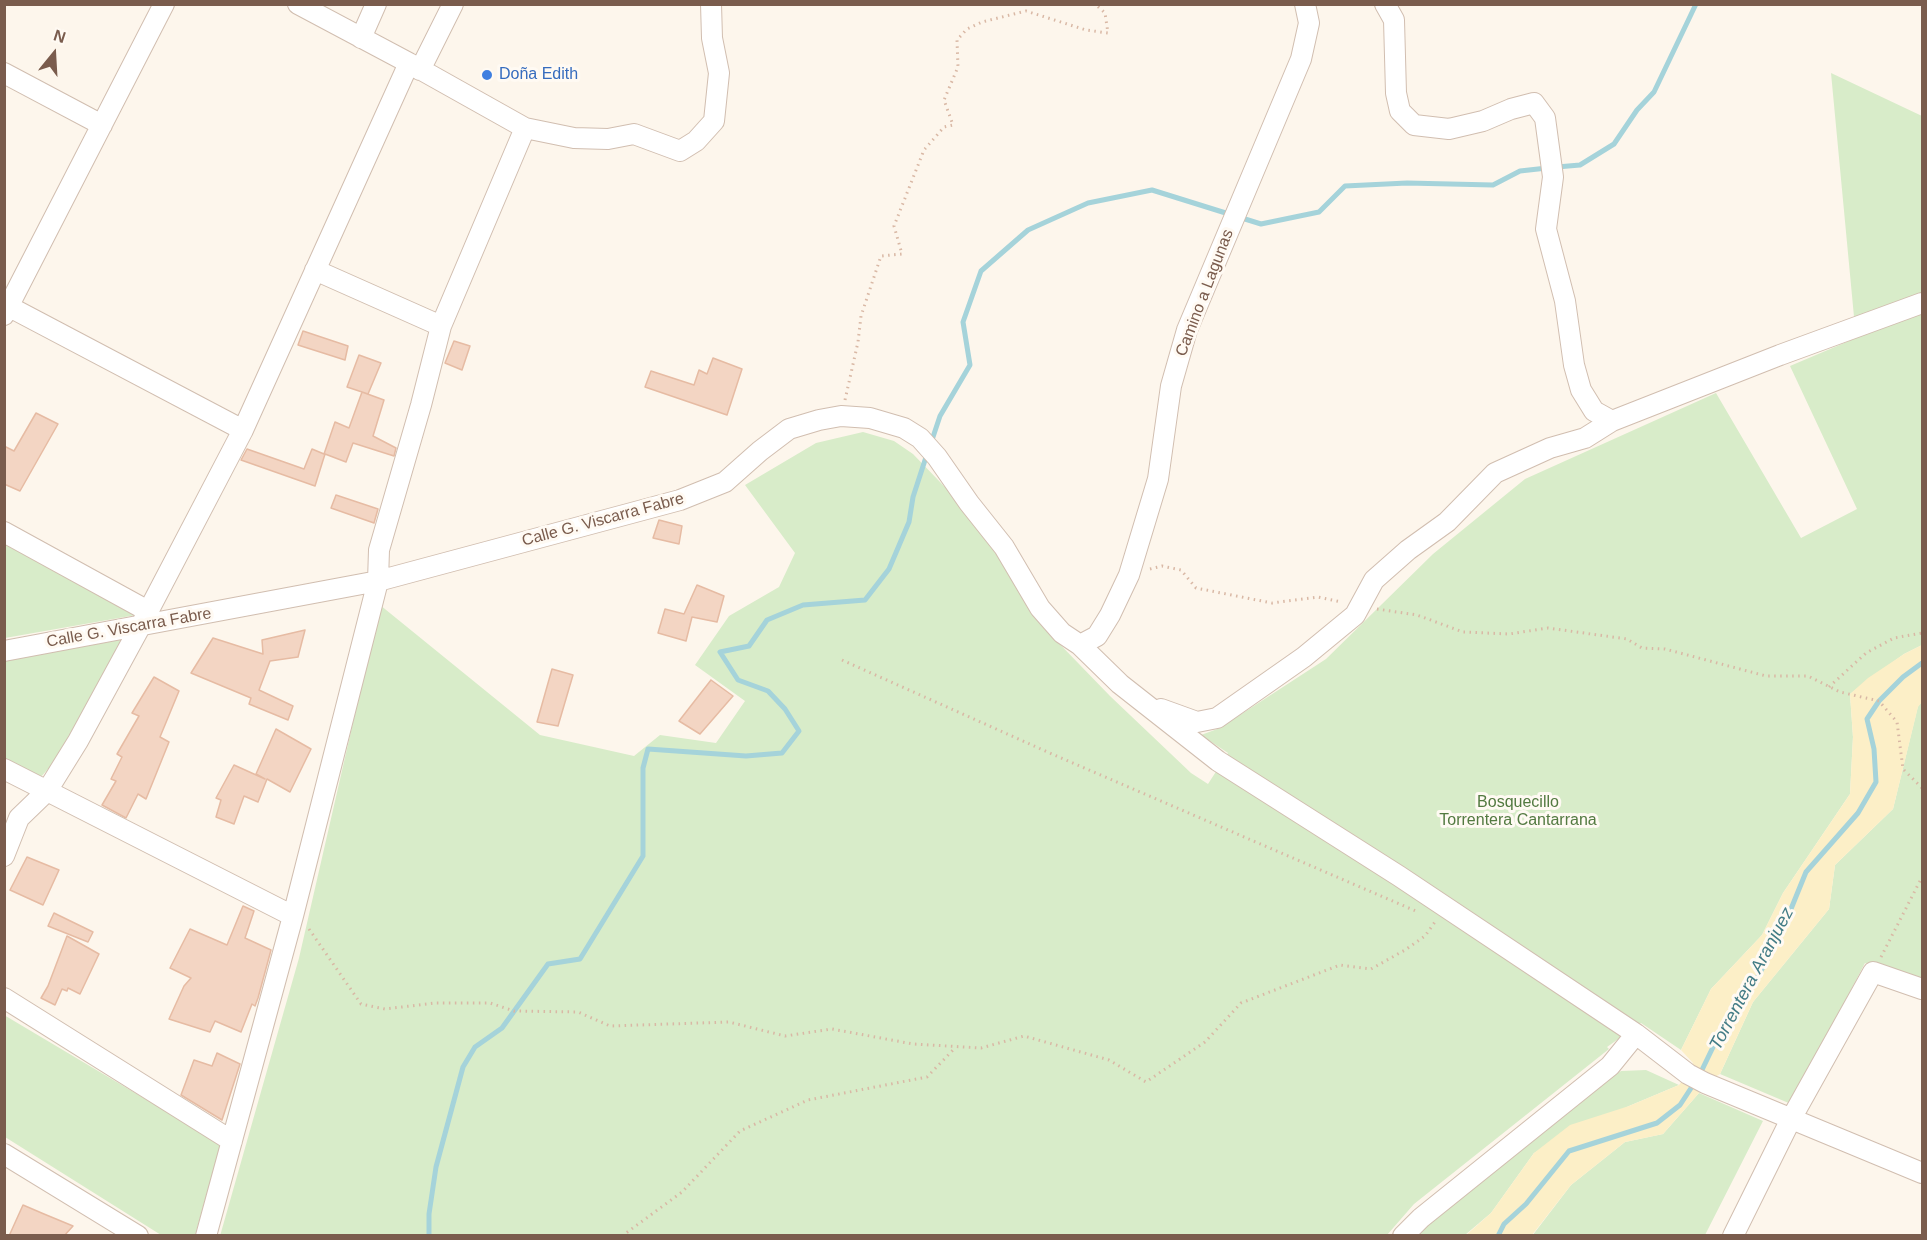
<!DOCTYPE html>
<meta charset="utf-8">
<style>
body{margin:0}
#map{position:relative;width:1927px;height:1240px;overflow:hidden;background:#fdf6ec;font-family:Helvetica,sans-serif}
canvas{display:block}
.frame{position:absolute;inset:0;border:6px solid #7a5c4d;pointer-events:none}
.north{position:absolute;left:24px;top:24px;width:60px;height:60px;-webkit-text-stroke:4px #fffaf3;paint-order:stroke;rotate:18deg;font-size:16px;font-weight:700;line-height:24px;text-align:center;color:#7a5c4d}
.north::after{content:'';display:block;margin:auto;width:21px;height:27px;background:#7a5c4d;clip-path:polygon(50% 0,100% 100%,50% 72%,0 100%)}
</style>
<div id="map">
<canvas width="1927" height="1240"></canvas>
<div class="frame"></div>
<div class="north">N</div>
</div>
<script>
const ctx = document.querySelector('canvas').getContext('2d');
ctx.lineJoin = 'round';
function fill(path, color) {
  ctx.fillStyle = color;
  ctx.fill(path, 'evenodd');
}
function toPath(rows) {
  const path = new Path2D();
  for (const r of rows) {
    path.moveTo(r[0], r[1]);
    for (let i = 2; i < r.length; i += 2) path.lineTo(r[i], r[i + 1]);
  }
  return path;
}
function stroke(path, color, width, dash) {
  ctx.strokeStyle = color;
  ctx.lineWidth = width;
  ctx.lineCap = dash ? 'butt' : 'round';
  ctx.setLineDash(dash || []);
  ctx.stroke(path);
}
function label(font, color, halo, rows, align = 'center') {
  ctx.font = font + ' Helvetica,sans-serif';
  ctx.lineWidth = 6;
  ctx.setLineDash([]);
  ctx.textBaseline = 'middle';
  ctx.strokeStyle = halo;
  ctx.fillStyle = color;
  for (const [text, x, y, turn = 0] of rows) {
    ctx.save();
    ctx.translate(x, y);
    ctx.rotate((+turn || 0) * Math.PI / 180);
    ctx.textAlign = isNaN(turn) ? turn : align;
    if (halo) ctx.strokeText(text, 0, 0);
    ctx.fillText(text, 0, 0);
    ctx.restore();
  }
}
fill(toPath([
 [1831,73,1922,116,1922,645,1904,654,1850,694,1853,737,1850,794,1783,893,1762,935,1711,989,1681,1050,1641,1023,1607,1047,1609,1049,1414,1204,1387,1235,220,1236,299,958,380,605,540,735,634,756,660,735,716,743,745,701,695,665,729,616,779,587,795,553,745,485,816,443,863,432,894,441,913,454,996,540,1049,633,1110,696,1191,773,1208,784,1228,753,1201,735,1220,728,1326,659,1433,554,1525,479,1716,393,1801,538,1857,509,1790,366,1856,338],
 [5,544,136,615,5,638],
 [126,639,78,735,40,778,5,760,4,660],
 [1922,702,1922,982,1865,963,1791,1104,1720,1074,1753,1002,1829,909,1835,865,1893,809,1918,706],
 [4,1015,221,1144,195,1235,161,1235,5,1137],
 [1646,1070,1679,1085,1629,1106,1534,1153,1491,1213,1465,1235,1419,1236,1427,1225,1597,1087,1621,1071],
 [1699,1093,1763,1121,1705,1235,1532,1236,1571,1185,1625,1142,1663,1134]
]), '#d8ecc9');
fill(toPath([
 [1922,645,1922,702,1918,707,1893,809,1835,865,1829,909,1753,1002,1720,1074,1705,1083,1699,1093,1663,1134,1625,1142,1571,1185,1532,1235,1465,1236,1491,1213,1534,1153,1570,1125,1629,1106,1679,1085,1688,1074,1693,1063,1681,1050,1711,989,1762,935,1783,893,1850,794,1853,737,1850,694,1868,678,1904,654]
]), '#fcefc7');
stroke(toPath([
 [1557,167,1580,165,1614,144,1637,110,1654,92,1696,4],
 [931,443,940,416,970,365,963,322,981,271,1028,230,1088,203,1152,190,1261,224,1319,212,1345,186,1407,183,1493,185,1520,171,1547,168],
 [1700,1074,1715,1043,1746,998,1780,936,1806,872,1858,813,1876,782,1874,749,1867,719,1879,701,1903,677,1922,663],
 [429,1236,429,1214,436,1167,463,1067,475,1047,502,1028,548,964,580,959,643,856,643,768,648,749,746,756,782,753,799,731,785,709,768,691,738,680,720,652,749,646,767,620,803,605,865,600,889,569,909,522,913,497,927,454],
 [1498,1236,1504,1224,1526,1204,1569,1151,1657,1123,1680,1105,1695,1082]
]), '#a5d3da', 5);
const building = toPath([
 [303,331,348,346,345,360,298,345,303,331],
 [454,341,470,346,462,370,445,363,454,341],
 [359,355,381,363,368,394,347,387,359,355],
 [713,358,742,369,727,415,645,387,651,371,694,385,699,370,707,374,713,358],
 [362,392,384,400,373,436,396,448,394,456,353,443,346,462,325,454,315,486,241,460,247,449,304,469,312,449,324,454,335,422,349,428,362,392],
 [36,413,58,424,20,491,4,484,4,446,14,451,36,413],
 [336,495,378,509,374,523,331,508,336,495],
 [659,520,682,526,679,544,653,538,659,520],
 [697,585,724,596,717,622,692,617,686,641,658,633,665,609,684,614,697,585],
 [305,630,298,657,270,661,259,690,293,706,288,720,249,704,251,698,191,673,213,638,263,654,262,640,305,630],
 [552,669,573,675,558,726,537,722,552,669],
 [154,677,179,691,160,737,169,742,146,799,138,794,126,818,102,805,116,781,111,779,122,757,117,754,139,716,132,713,154,677],
 [711,680,733,696,700,734,679,721,711,680],
 [276,729,311,749,290,792,267,779,258,802,244,796,234,824,216,817,221,800,216,798,234,765,265,779,256,774,276,729],
 [27,857,59,870,43,905,10,890,27,857],
 [243,906,254,911,245,938,271,950,258,998,255,1006,252,1004,241,1032,215,1021,210,1032,169,1019,184,986,191,978,170,968,190,929,227,945,243,906],
 [54,913,93,932,88,942,48,926,54,913],
 [67,936,99,954,80,994,68,988,67,991,62,989,55,1005,41,998,48,986,67,936],
 [217,1053,240,1064,222,1120,181,1095,194,1060,212,1066,217,1053],
 [23,1205,44,1214,73,1226,64,1236,9,1236,23,1205]
]);
fill(building, '#f3d5c3');
stroke(building, '#e6bba3', 1.5);
const minor = toPath([
 [298,4,409,63,525,128,574,138,608,139,634,134,680,151,696,141,714,121,719,73,712,38,711,4],
 [1385,4,1394,20,1396,93,1400,111,1414,125,1449,129,1483,121,1511,109,1534,103,1545,118,1553,177,1546,229,1565,301,1574,365,1581,390,1594,411,1612,421,1780,355,1922,303],
 [361,38,376,4],
 [420,70,453,4],
 [4,73,102,125],
 [315,270,441,326],
 [4,304,243,430],
 [4,315,164,4],
 [4,532,148,611],
 [1080,645,1097,636,1110,615,1129,575,1158,479,1171,386,1187,330,1301,59,1309,23,1305,4],
 [4,651,378,581,680,500,725,482,760,451,789,429,819,420,841,416,870,418,904,428,920,438,937,457,969,503,1004,547,1040,608,1062,633,1080,645,1120,684,1218,761,1399,876,1636,1034,1688,1074,1705,1083,1922,1173],
 [1161,709,1197,722,1217,718,1304,657,1355,615,1374,580,1408,550,1447,522,1495,473,1550,448,1585,438,1612,421],
 [4,769,293,916],
 [4,856,19,818,47,791,78,741,140,627,243,430,409,63],
 [4,998,232,1141],
 [4,1154,138,1236],
 [206,1236,293,916,378,581,379,550,421,405,441,326,525,128],
 [1403,1236,1421,1218,1610,1066,1636,1034],
 [1733,1236,1791,1119,1873,972,1922,989]
]);
stroke(minor, '#d1beb0', 22);
stroke(toPath([
 [845,400,858,342,861,316,881,256,902,254,894,226,924,150,944,127,953,125,944,100,958,67,957,40,967,29,982,22,1026,11,1086,30,1108,33,1105,13,1095,4],
 [1150,569,1162,566,1181,570,1196,588,1272,603,1318,597,1341,602],
 [1377,609,1417,615,1463,632,1509,634,1548,628,1627,639,1642,648,1665,649,1766,676,1808,676,1840,692,1879,701,1897,722,1903,769,1922,788],
 [842,660,1052,754,1418,912],
 [1829,687,1866,653,1894,638,1922,633],
 [309,929,361,1004,385,1009,435,1003,490,1003,514,1011,578,1012,610,1026,729,1022,785,1036,832,1029,913,1044,981,1048,1024,1036,1109,1060,1146,1082,1205,1042,1241,1003,1340,965,1371,969,1405,950,1425,936,1435,922],
 [1881,957,1922,877],
 [622,1236,682,1192,740,1131,808,1100,927,1077,955,1048]
]), '#d9b8a5', 3, [1.5, 4.5]);
stroke(minor, '#fff', 20);
for (const [x, y, r, color] of [
 [487,75,6,"#3f7fe0"]
]) {
  const dot = new Path2D();
  dot.arc(x, y, r, 0, 2 * Math.PI);
  ctx.fillStyle = color;
  ctx.fill(dot);
  stroke(dot, '#fffaf3', 2);
}
label('16px', '#366cbe', '#fffaf3', [
 ["Doña Edith",499,75]
], 'left');
label('16px', '#7a5c4d', '#fffaf3', [
 ["Camino a Lagunas",1205,293,-69],
 ["Calle G. Viscarra Fabre",603,520,-15],
 ["Calle G. Viscarra Fabre",129,628,-10]
]);
label('16px', '#537a41', '#fffaf3', [
 ["Bosquecillo",1518,803],
 ["Torrentera Cantarrana",1518,821]
]);
label('italic 18px', '#437c86', '#fffaf3', [
 ["Torrentera Aranjuez",1752,979,-62]
]);
</script>
